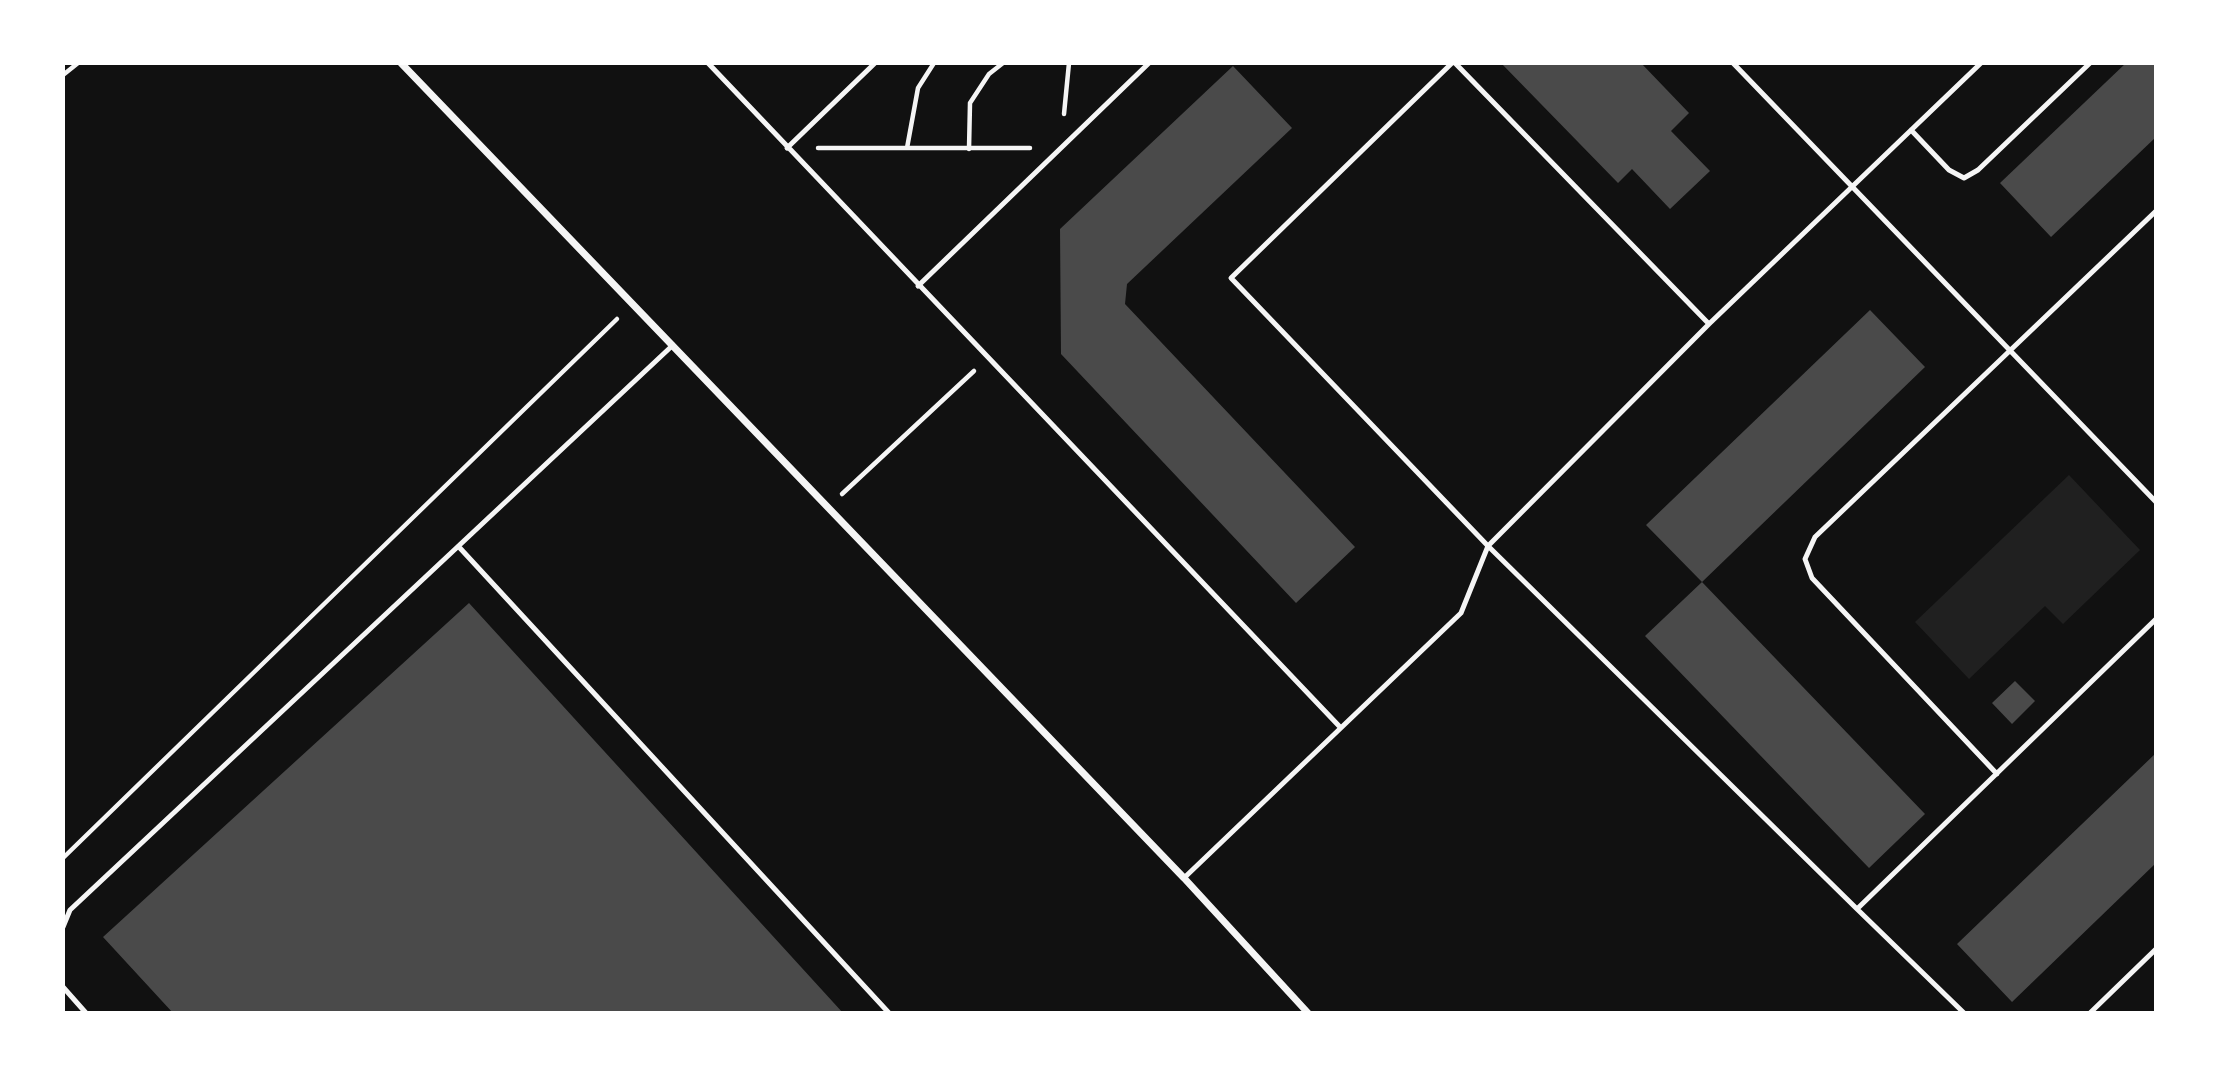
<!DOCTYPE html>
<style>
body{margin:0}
#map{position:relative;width:2219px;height:1076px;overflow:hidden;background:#111;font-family:Helvetica,sans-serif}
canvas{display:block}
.frame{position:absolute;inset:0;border:65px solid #fff;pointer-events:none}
</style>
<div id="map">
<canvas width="2219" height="1076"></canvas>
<div class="frame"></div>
</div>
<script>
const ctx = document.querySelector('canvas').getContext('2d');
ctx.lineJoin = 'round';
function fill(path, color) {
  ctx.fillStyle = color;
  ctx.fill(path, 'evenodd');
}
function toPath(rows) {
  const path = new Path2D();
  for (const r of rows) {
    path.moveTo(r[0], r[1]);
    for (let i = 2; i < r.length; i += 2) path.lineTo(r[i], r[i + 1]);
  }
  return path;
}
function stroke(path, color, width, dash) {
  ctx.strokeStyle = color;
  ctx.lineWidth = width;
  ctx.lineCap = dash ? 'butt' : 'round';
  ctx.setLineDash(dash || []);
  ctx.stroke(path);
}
fill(toPath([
 [2069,475,2140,550,2063,624,2045,606,1969,679,1915,622]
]), '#202020');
fill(toPath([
 [1501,63,1641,63,1689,113,1671,131,1710,171,1670,209,1632,169,1618,183],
 [2126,63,2156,63,2156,137,2051,237,2000,183],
 [1233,66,1292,128,1127,284,1125,304,1355,547,1296,603,1061,354,1060,229],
 [1870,310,1925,367,1702,582,1925,814,1869,868,1645,636,1702,582,1646,525],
 [469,603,843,1013,173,1013,103,937],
 [2015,681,2035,701,2012,724,1992,703],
 [2156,753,2156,863,2012,1002,1957,944]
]), '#4a4a4a');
stroke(toPath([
 [63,75,78,63],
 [1064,114,1069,63],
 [818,148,1030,148],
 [907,148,918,88,934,63],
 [969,149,970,103,989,74,1003,63],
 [842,494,974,371],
 [63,858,617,319]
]), '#f5f5f5', 4.5);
stroke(toPath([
 [708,63,1340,727],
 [1452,63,1231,278,1488,546,1857,909],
 [1455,63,1709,324],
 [1733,63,2156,502],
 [1911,130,1949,170,1964,178,1978,170,2090,63],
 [787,148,875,63],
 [918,286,1149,63],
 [459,547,889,1013],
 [1997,774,1812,578,1805,559,1815,537,2156,211],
 [1184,878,1461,613,1488,546,1709,324,1981,63],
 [63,927,70,910,673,345],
 [63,987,86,1013],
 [1964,1013,1857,909,2156,619],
 [2090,1013,2156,949]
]), '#f5f5f5', 5);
stroke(toPath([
 [401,63,1184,878,1308,1013]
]), '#f5f5f5', 7);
</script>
